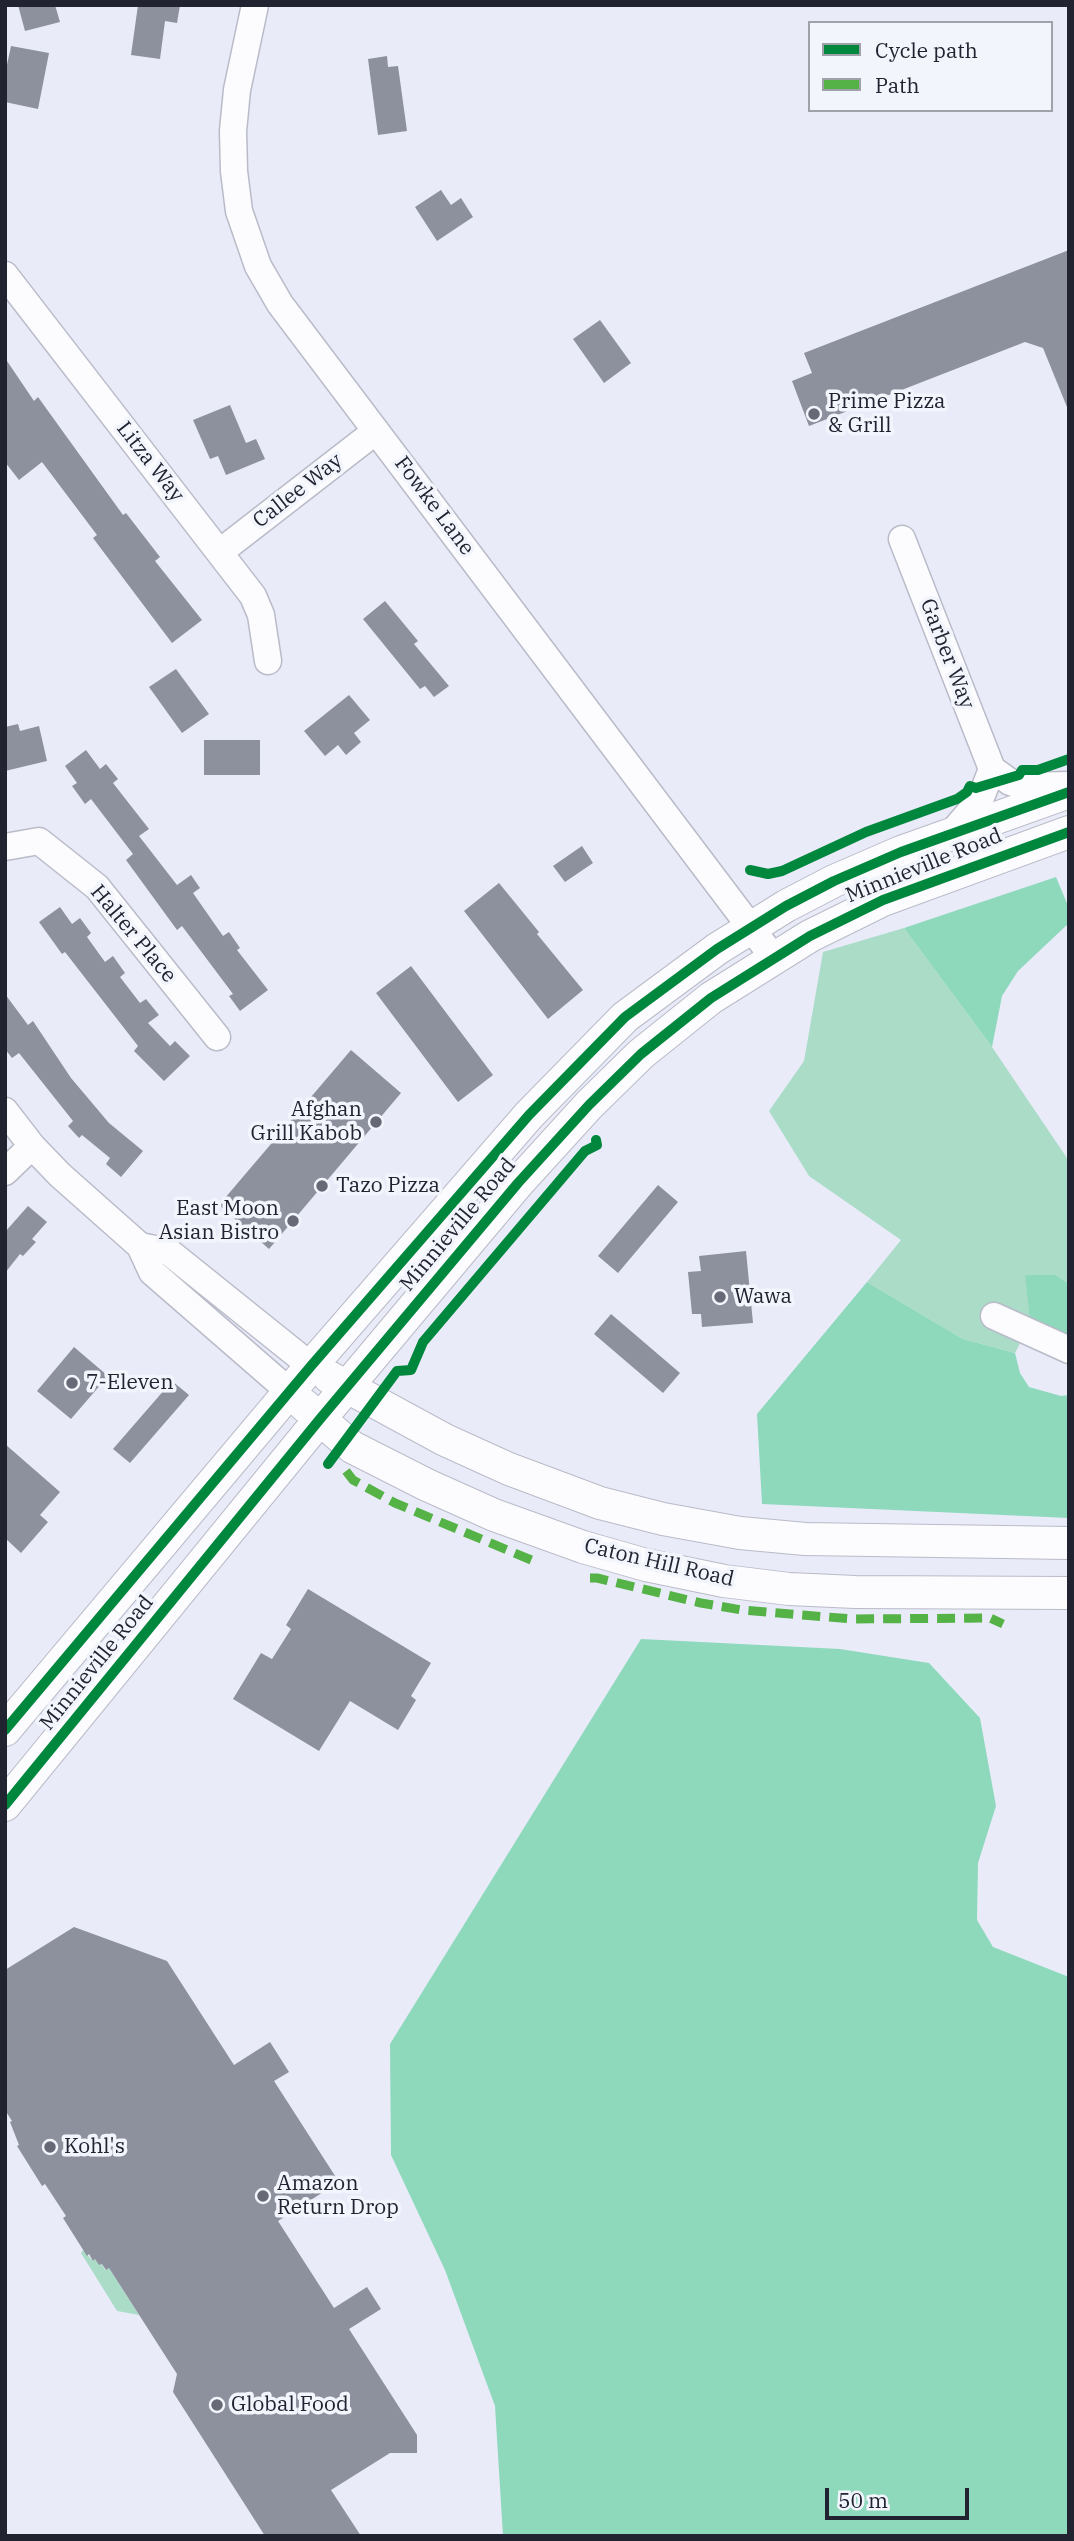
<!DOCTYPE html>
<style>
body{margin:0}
#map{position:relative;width:1074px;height:2541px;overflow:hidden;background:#e9ebf9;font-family:"IBM Plex Serif",serif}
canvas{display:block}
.frame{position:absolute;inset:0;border:7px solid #212331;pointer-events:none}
.legend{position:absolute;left:808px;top:21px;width:245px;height:91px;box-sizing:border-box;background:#f3f5fd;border:2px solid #9fa1ab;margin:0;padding:9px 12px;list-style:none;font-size:21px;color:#212331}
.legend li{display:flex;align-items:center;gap:14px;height:35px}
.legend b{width:35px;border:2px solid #9fa1ab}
.scale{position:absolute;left:825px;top:2488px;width:144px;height:32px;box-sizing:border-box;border:4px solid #212331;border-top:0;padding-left:9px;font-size:21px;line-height:24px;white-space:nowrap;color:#212331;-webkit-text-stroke:5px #f3f5fd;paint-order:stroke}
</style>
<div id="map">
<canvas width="1074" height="2541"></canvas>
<div class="frame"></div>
<ul class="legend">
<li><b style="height:9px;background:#00873e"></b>Cycle path</li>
<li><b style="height:9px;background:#55b246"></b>Path</li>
</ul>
<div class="scale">50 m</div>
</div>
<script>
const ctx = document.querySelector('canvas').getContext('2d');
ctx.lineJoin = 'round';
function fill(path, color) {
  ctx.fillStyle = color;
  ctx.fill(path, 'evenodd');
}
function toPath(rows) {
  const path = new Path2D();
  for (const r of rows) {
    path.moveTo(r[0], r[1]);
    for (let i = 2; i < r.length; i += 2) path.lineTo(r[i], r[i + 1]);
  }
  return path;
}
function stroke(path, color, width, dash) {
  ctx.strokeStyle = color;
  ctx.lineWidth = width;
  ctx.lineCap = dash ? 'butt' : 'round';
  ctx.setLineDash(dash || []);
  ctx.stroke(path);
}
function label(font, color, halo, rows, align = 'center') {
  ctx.font = font + ' "IBM Plex Serif",serif';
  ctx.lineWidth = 7;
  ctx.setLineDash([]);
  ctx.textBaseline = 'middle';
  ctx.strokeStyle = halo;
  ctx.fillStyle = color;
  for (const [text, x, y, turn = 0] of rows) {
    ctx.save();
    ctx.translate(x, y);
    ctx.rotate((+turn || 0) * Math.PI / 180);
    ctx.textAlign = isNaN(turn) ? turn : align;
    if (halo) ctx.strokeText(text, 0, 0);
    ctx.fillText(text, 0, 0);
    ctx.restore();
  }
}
fill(toPath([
 [904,928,992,1047,1069,1161,1069,1284,1056,1275,1015,1353,963,1339,867,1282,901,1240,809,1176,769,1111,804,1061,823,952],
 [83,2250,93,2261,95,2259,99,2265,102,2264,105,2270,109,2268,139,2315,117,2311,81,2253]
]), '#aadcc8');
fill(toPath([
 [1056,877,1069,908,1069,923,1018,971,1002,996,992,1047,904,928],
 [1025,1275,1056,1275,1069,1284,1069,1338,1030,1321],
 [867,1282,963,1339,1015,1353,1020,1373,1029,1387,1061,1396,1069,1395,1069,1518,762,1504,757,1414],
 [641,1639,840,1649,929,1663,980,1718,996,1806,978,1863,977,1920,993,1947,1069,1977,1069,2536,503,2536,495,2406,445,2270,391,2155,390,2044]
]), '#8ed9bc');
fill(toPath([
 [18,5,55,5,60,22,25,31],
 [138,5,180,5,177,23,165,21,160,59,131,55],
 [11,46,49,53,38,109,5,102,5,74],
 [387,56,388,67,398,66,407,131,378,135,368,59],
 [441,190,451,205,461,198,473,217,437,241,415,207],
 [1069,250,1069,412,1043,348,1025,342,809,426,792,381,812,373,804,353],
 [600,320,631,363,604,383,573,339],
 [5,358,34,401,38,397,123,515,126,513,160,557,155,561,202,620,172,643,93,538,97,535,42,462,19,480,5,462],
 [230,405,246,443,256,439,265,459,226,475,218,456,210,459,193,420],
 [385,601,418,641,414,644,449,686,434,697,425,686,420,689,363,619],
 [176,669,209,714,182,733,149,687],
 [349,695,370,720,354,733,361,742,346,755,338,745,325,756,304,731],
 [18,724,20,731,39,726,47,761,5,771,5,727],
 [204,740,260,740,260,775,204,775],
 [86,750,100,769,106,764,118,779,113,783,149,829,139,836,177,885,191,875,200,888,193,893,223,936,229,932,240,948,237,950,268,990,240,1011,229,996,233,994,182,926,177,930,126,860,133,854,91,799,85,804,72,786,77,783,65,766],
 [582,846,593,863,565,882,553,866],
 [499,883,539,932,537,934,583,990,548,1019,464,911],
 [60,907,72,924,80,918,91,933,87,937,105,962,113,956,125,973,120,977,140,1003,146,999,159,1015,148,1023,170,1046,175,1041,190,1056,164,1081,134,1051,138,1046,65,952,62,954,39,922],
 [411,966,493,1075,458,1102,376,993],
 [5,994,28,1025,33,1021,71,1078,109,1123,143,1151,121,1177,106,1164,110,1158,82,1135,79,1138,68,1126,73,1121,19,1053,12,1058,5,1049],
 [351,1050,401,1093,269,1249,219,1205],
 [658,1185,678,1202,618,1273,598,1256],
 [28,1206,47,1222,32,1239,36,1242,23,1256,20,1254,5,1273,5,1232],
 [746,1251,753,1323,702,1327,701,1314,692,1314,688,1272,701,1271,699,1256],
 [611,1314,680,1373,663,1393,594,1334],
 [74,1347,108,1376,71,1419,37,1391],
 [172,1381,189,1395,130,1463,113,1449],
 [5,1444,60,1492,40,1515,48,1522,21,1553,5,1538],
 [308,1589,431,1663,411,1696,416,1700,398,1730,350,1701,319,1751,233,1699,261,1653,272,1659,291,1629,286,1625],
 [74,1927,167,1961,234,2065,270,2042,289,2072,274,2081,339,2182,278,2221,334,2308,367,2287,381,2309,349,2329,417,2435,417,2453,390,2453,331,2490,361,2536,265,2536,173,2392,177,2374,109,2268,106,2270,102,2264,99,2265,95,2259,93,2261,89,2254,87,2256,63,2218,66,2216,45,2184,42,2186,17,2146,19,2145,10,2122,12,2121,5,2110,5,1970]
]), '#8c919d');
const minor = toPath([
 [255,5,237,90,233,131,234,171,239,211,258,266,280,304,773,957],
 [5,275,253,596,261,615,268,661],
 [902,539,992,769,1010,782,1022,786,1069,785],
 [220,552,376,431],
 [951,834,980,800,992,769],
 [5,847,39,841,97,887,217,1037],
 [5,1111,32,1146,60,1175,140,1246,152,1272,290,1392],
 [5,1172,32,1146],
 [140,1246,169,1252,311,1366],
 [994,1316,1069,1350]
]);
const major = toPath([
 [329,1377,445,1440,509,1469,600,1503,663,1519,740,1533,805,1539,1069,1543],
 [304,1405,352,1447,427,1485,494,1515,583,1547,646,1565,724,1581,789,1589,855,1592,1069,1593],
 [5,1730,311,1366,529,1115,625,1017,717,949,786,906,834,881,901,852,1069,792],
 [5,1805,320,1419,518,1183,589,1105,641,1054,711,998,810,936,883,900,1069,832]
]);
stroke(minor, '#b9bbc8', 29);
stroke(major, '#b9bbc8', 34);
stroke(minor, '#fcfcfe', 26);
stroke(major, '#fcfcfe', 32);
stroke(toPath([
 [346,1471,353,1480,395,1503,536,1562],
 [590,1578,597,1578,701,1603,742,1610,852,1619,990,1618,1003,1624]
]), '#55b246', 9, [18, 9]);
stroke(toPath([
 [750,870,768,874,782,871,866,832,957,799,967,792,970,786,976,788,1019,775,1022,770,1038,770,1069,759],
 [328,1464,397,1371,411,1370,423,1342,585,1151,597,1145,596,1140],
 [5,1730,311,1366,529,1115,625,1017,717,949,786,906,834,881,901,852,1069,792],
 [5,1805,320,1419,518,1183,589,1105,641,1054,711,998,810,936,883,900,1069,832]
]), '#00873e', 10);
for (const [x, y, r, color] of [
 [814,414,7,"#676977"],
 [376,1122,7,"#676977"],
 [322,1186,7,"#676977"],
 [293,1221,7,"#676977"],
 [720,1297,7,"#676977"],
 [72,1383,7,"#676977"],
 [50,2147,7,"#676977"],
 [263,2196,7,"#676977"],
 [217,2405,7,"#676977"]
]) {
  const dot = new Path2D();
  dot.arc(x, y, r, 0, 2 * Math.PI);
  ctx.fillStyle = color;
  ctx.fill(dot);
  stroke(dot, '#f3f5fd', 2.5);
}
label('21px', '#212331', '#f3f5fd', [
 ["Prime Pizza",828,402],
 ["& Grill",828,426],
 ["Afghan",362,1110,"right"],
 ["Grill Kabob",362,1134,"right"],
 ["Tazo Pizza",336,1186],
 ["East Moon",279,1209,"right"],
 ["Asian Bistro",279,1233,"right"],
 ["Wawa",734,1297],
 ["7-Eleven",86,1383],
 ["Kohl's",64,2147],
 ["Amazon",277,2184],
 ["Return Drop",277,2208],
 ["Global Food",231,2405]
], 'left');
label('21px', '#212331', '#f3f5fd', [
 ["Litza Way",150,462,52],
 ["Callee Way",298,491,-38],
 ["Fowke Lane",434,506,53],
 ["Garber Way",947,654,69],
 ["Minnieville Road",924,866,-22],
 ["Halter Place",133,934,50],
 ["Minnieville Road",458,1225,-50],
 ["Caton Hill Road",659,1563,13],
 ["Minnieville Road",97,1663,-51]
]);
</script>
